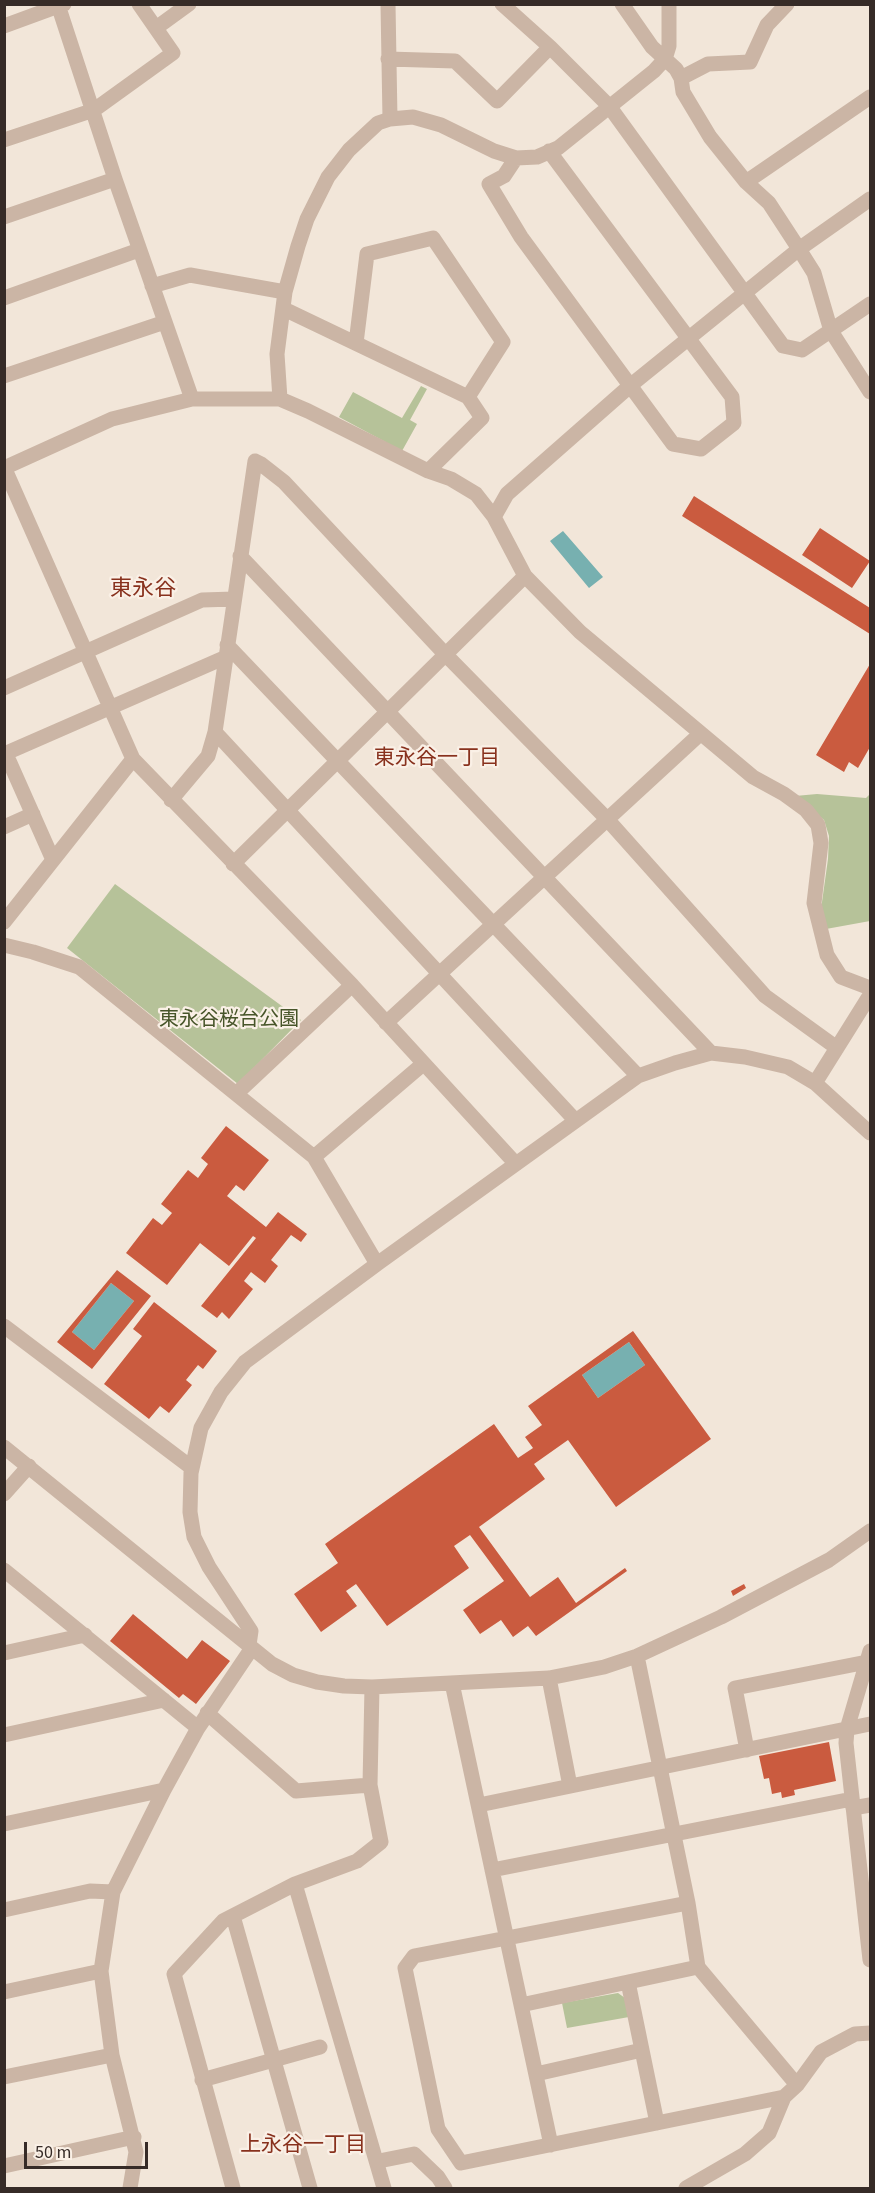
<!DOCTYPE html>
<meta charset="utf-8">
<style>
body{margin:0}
#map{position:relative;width:875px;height:2193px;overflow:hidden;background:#f2e6d9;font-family:"Source Sans 3",sans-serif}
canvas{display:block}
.frame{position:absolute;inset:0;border:6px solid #362b27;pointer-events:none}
.scale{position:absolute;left:24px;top:2142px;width:124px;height:27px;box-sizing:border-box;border:3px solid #362b27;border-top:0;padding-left:8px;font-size:18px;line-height:21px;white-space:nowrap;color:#362b27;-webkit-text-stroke:4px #faf0e6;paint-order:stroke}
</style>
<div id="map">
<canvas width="875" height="2193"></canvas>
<div class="frame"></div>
<div class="scale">50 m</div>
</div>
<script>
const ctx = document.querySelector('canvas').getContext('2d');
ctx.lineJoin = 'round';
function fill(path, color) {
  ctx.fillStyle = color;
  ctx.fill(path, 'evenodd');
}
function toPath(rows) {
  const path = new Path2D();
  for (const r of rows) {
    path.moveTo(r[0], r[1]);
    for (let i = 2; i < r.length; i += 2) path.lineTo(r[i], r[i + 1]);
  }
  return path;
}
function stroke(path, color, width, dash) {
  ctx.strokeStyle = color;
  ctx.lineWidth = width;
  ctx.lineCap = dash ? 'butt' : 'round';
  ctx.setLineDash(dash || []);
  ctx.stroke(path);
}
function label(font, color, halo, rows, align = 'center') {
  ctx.font = font + ' "Source Sans 3","Noto Sans JP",sans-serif';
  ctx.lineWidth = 4.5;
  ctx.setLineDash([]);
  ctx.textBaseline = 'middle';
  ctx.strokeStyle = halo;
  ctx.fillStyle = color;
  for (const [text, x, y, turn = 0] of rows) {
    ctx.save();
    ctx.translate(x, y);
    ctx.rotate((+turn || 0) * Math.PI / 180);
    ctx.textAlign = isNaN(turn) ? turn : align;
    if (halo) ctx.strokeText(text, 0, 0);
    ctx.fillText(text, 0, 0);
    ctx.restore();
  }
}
fill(toPath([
 [421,386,427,389,410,420,417,424,402,451,339,417,353,392,402,418],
 [817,794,866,798,870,794,870,921,826,929,822,916,822,902,828,859,829,836,824,820,795,796],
 [115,884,301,1020,238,1084,67,948],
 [618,1993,625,1998,629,2017,567,2028,562,2003]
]), '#b6c299');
fill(toPath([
 [563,531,603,577,589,588,550,541],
 [111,1283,134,1301,94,1350,72,1332],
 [629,1342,645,1365,598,1398,582,1375]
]), '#77b0b0');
fill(toPath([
 [694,496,870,608,870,634,682,516],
 [820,528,870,561,852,588,802,555],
 [870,664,870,747,858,768,849,762,844,772,816,755],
 [226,1126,269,1160,244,1191,236,1185,227,1196,266,1227,278,1212,307,1234,301,1242,291,1235,271,1260,278,1266,265,1283,251,1272,244,1281,253,1289,229,1319,222,1312,217,1318,201,1306,256,1238,253,1236,229,1266,200,1243,167,1285,126,1253,153,1218,162,1225,172,1213,161,1204,188,1170,198,1178,208,1164,201,1158],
 [117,1270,151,1296,92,1369,57,1342],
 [111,1283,134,1301,94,1350,72,1332],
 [154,1302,217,1351,203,1369,198,1365,186,1380,192,1385,169,1413,160,1406,149,1419,104,1384,142,1336,133,1329],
 [633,1331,711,1439,616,1507,568,1440,534,1464,545,1479,479,1527,530,1597,558,1577,576,1603,625,1568,627,1571,536,1636,528,1626,513,1637,501,1620,480,1634,463,1610,504,1581,470,1535,454,1546,469,1568,387,1626,356,1584,346,1591,357,1606,321,1632,294,1594,338,1563,325,1544,494,1424,518,1458,533,1448,525,1437,542,1425,528,1406],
 [629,1342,645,1365,598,1398,582,1375],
 [744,1584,746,1588,733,1596,731,1591],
 [133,1614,187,1659,202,1640,230,1661,196,1704,183,1694,179,1698,110,1641],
 [829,1742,836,1781,794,1790,795,1795,782,1798,781,1792,772,1794,769,1778,764,1779,759,1756]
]), '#ca5b3f');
stroke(toPath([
 [388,4,390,119],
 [502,4,550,47,609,106,783,346,802,350,870,304],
 [622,4,652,47,676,69,681,78,683,92,710,137,746,182,769,203,799,249,814,273,831,331,870,392],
 [59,8,115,179,192,399],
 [4,26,64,4],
 [156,28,189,4],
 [388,59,455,61,497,101,550,47],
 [681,78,708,64,750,62,767,25,787,4],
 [4,140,94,110,173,53,139,4],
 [516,158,504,176,489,184,521,237,673,444,701,449,734,423,732,397,549,151],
 [746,182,870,97],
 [4,217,115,179],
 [152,286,190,275,285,292],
 [4,298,139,250],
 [284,309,468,397,482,418,428,471],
 [356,343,367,254,433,238,503,342,468,397],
 [4,376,165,322],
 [280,399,277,354,285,292,298,246,307,219,328,177,349,150,378,123,390,119,413,117,441,125,494,151,516,158,537,157,558,148,654,71,665,59,669,46,669,4],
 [4,467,133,759],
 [4,468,112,419,192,399,280,399,308,411,428,471,451,479,476,494,494,517,525,576,580,632,753,777,784,794,806,810,818,825,821,843,814,903,827,955,841,977,870,988],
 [494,517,507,494,631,385,799,249,870,199],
 [240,556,711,1053],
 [227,645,638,1076],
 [4,688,202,600,234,599],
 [215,732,575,1120],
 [4,754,226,657],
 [6,754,53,860],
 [171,800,208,756,215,732,255,461,261,464,284,482,445,654,607,819,765,996,837,1048],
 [4,827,33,814],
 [233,864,525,576],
 [4,922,133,759,352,985,516,1164],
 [4,945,33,952,79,967,314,1157,377,1264,245,1362,221,1392,201,1428,191,1473,190,1512,194,1537,209,1567,251,1631,249,1645],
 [386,1023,700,734],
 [815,1083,870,995],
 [237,1093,352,985],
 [314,1157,423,1064],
 [377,1264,638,1076,675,1063,711,1053,745,1057,788,1067,815,1083,870,1133],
 [4,1326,192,1468],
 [4,1447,272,1664,293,1675,317,1682,344,1686,372,1687,549,1678,604,1667,637,1656,721,1617,829,1560,870,1531],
 [4,1494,29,1466],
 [4,1570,198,1728],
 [870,1651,847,1729,846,1743,870,1960],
 [4,1653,85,1635],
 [637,1656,688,1903,698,1967,797,2085],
 [549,1678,570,1786],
 [452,1683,551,2145],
 [207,1713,296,1791,370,1785],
 [4,1735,164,1700],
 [747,1750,735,1688,867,1662],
 [479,1805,870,1724],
 [853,1808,870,1805],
 [4,1824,164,1790],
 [492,1870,852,1799],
 [295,1884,384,2188],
 [688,1903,414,1956,405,1968,438,2129,461,2163,784,2097],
 [4,1910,90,1891,113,1892],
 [233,1916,310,2188],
 [628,1982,657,2123],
 [4,1992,101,1971],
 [521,2005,698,1967],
 [536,2074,642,2050],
 [4,2077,112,2055],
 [202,2080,320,2047],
 [384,2160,414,2154,438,2177,445,2188],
 [4,2166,134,2137],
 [130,2188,136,2152,112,2055,101,1971,113,1892,164,1790,198,1728,252,1648],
 [233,2188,174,1974,223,1921,295,1884,357,1861,381,1842,370,1785,372,1687],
 [686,2188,745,2154,769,2133,784,2097,797,2085,821,2052,855,2034,870,2033]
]), '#cbb5a5', 15);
label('20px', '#475529', '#faf0e6', [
 ["東永谷桜台公園",229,1021]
]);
label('21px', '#88311d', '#faf0e6', [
 ["東永谷一丁目",437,759],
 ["上永谷一丁目",303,2146]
]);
label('22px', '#88311d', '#faf0e6', [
 ["東永谷",143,590]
]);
</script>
